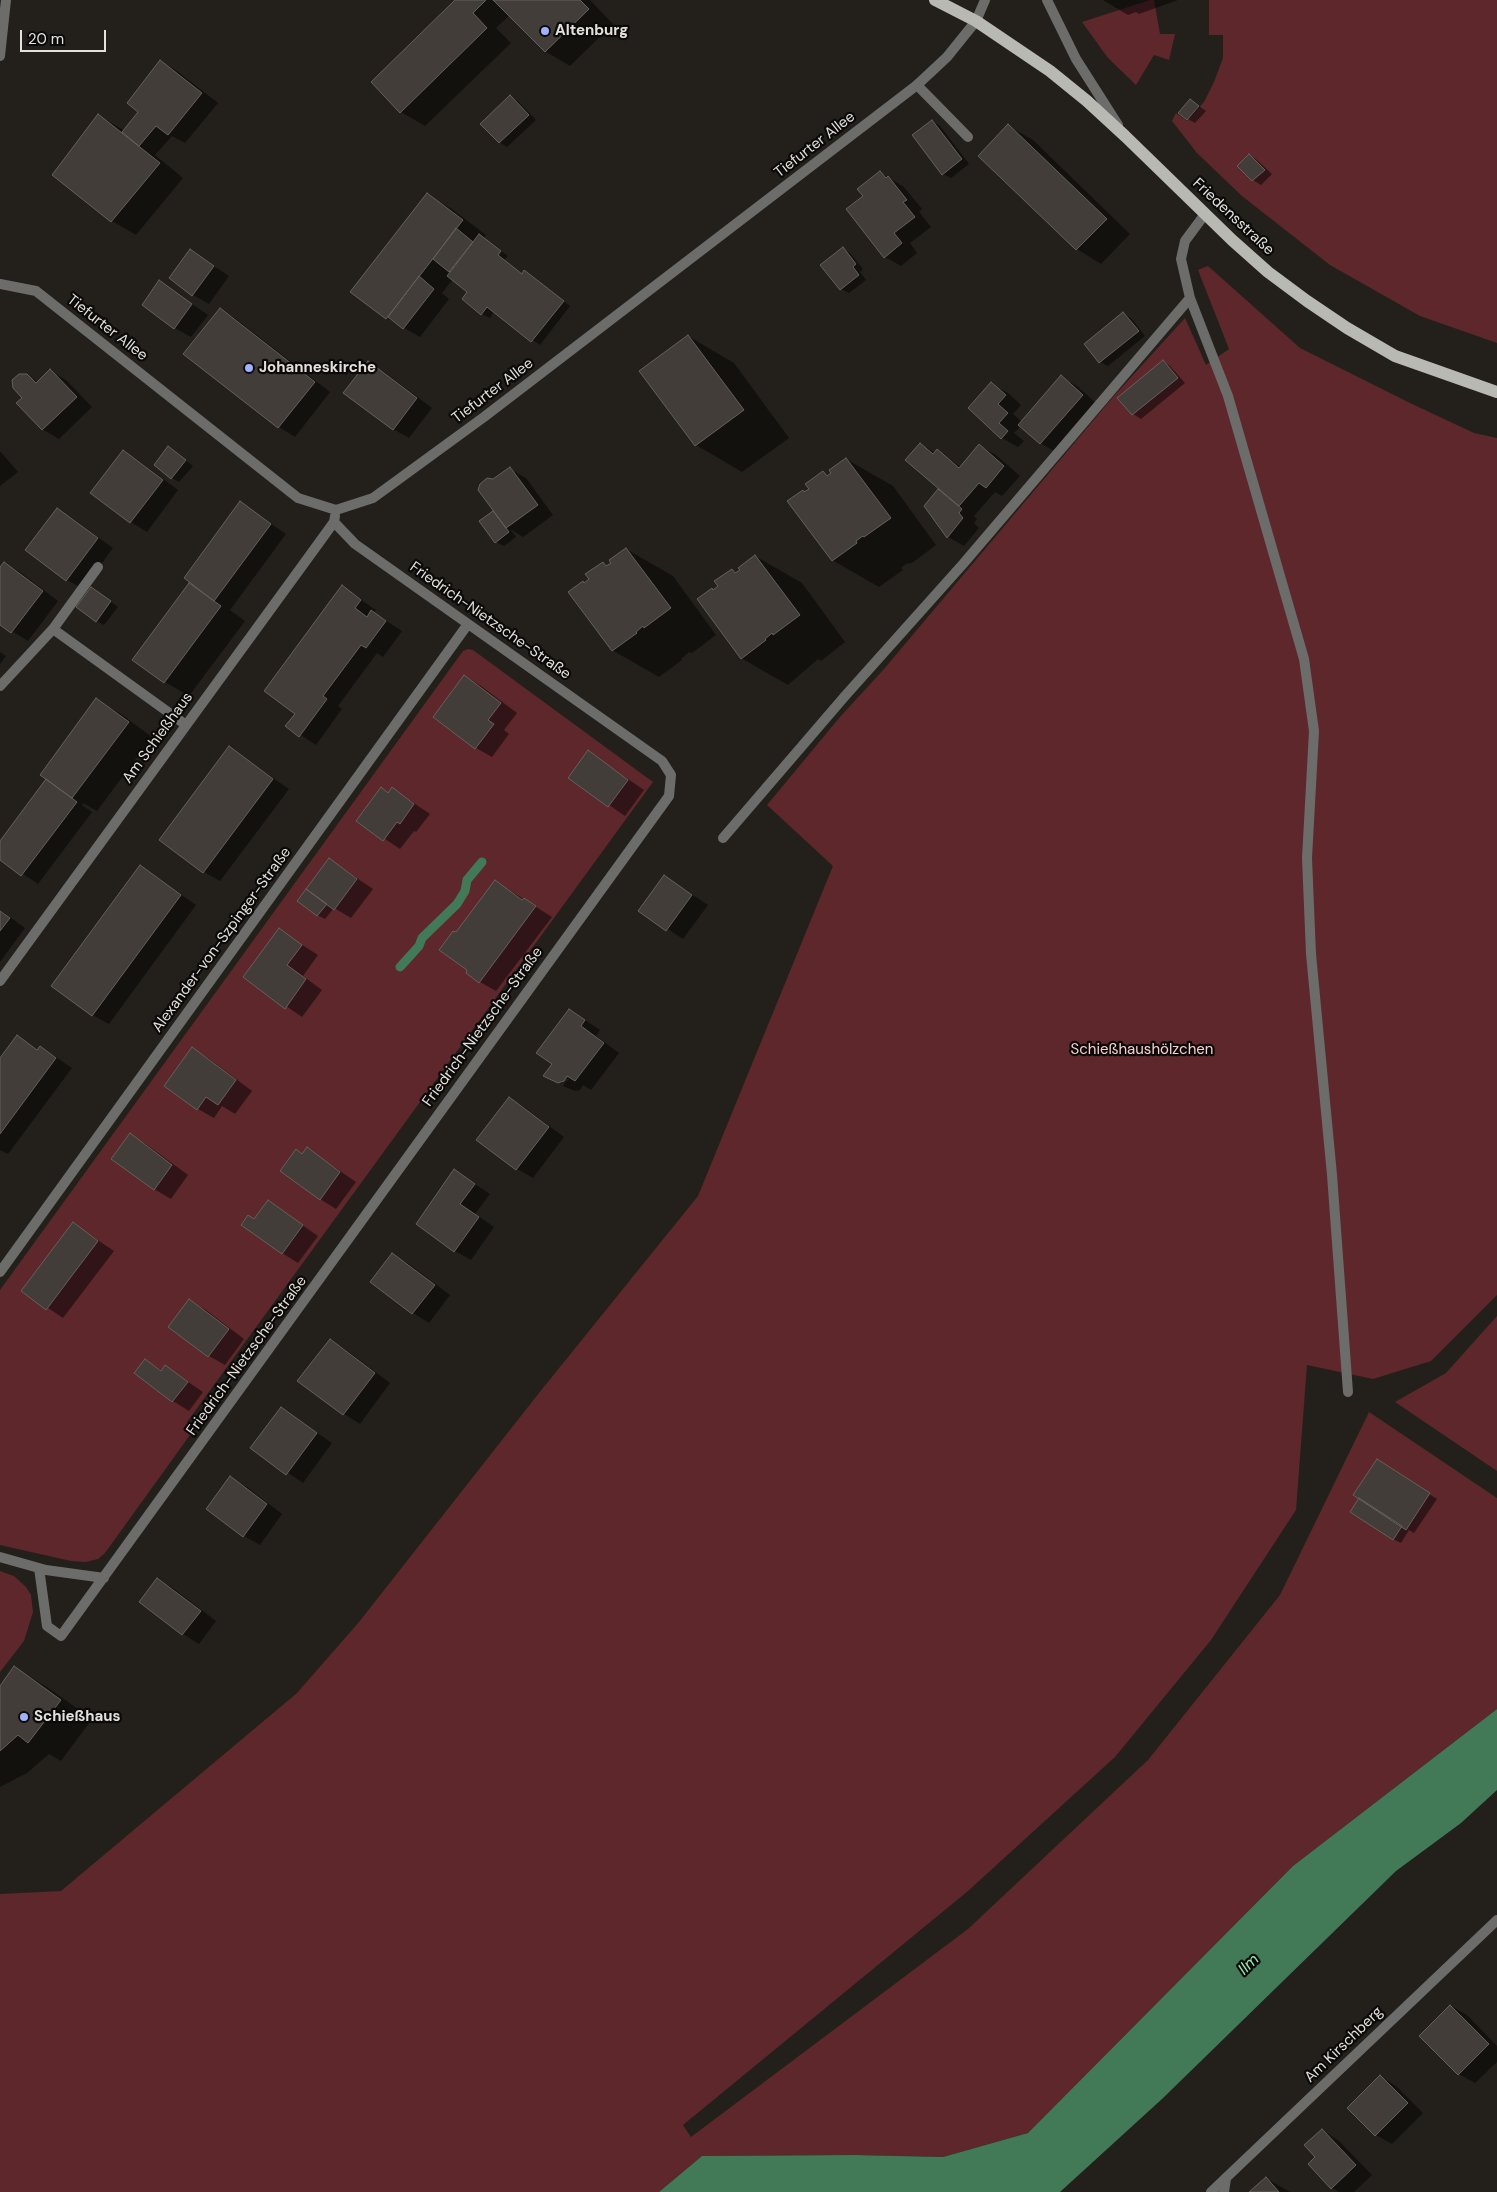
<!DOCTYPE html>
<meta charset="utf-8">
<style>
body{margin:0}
#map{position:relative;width:1497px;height:2192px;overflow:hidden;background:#23201b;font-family:"DM Sans",sans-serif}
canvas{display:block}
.scale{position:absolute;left:20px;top:30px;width:86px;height:22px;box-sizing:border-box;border:2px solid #e3e1dd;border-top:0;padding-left:6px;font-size:15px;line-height:18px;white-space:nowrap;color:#e3e1dd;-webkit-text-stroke:4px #0b0a08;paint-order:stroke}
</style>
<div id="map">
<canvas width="1497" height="2192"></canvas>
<div class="scale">20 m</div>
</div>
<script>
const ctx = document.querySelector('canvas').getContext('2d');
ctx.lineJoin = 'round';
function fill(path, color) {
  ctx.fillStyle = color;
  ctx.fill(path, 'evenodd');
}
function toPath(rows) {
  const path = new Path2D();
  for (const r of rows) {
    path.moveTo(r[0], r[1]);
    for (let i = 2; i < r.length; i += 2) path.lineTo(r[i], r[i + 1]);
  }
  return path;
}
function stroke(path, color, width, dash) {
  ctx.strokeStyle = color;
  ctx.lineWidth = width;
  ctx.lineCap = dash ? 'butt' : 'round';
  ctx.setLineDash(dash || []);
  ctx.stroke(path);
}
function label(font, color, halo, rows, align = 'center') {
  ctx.font = font + ' "DM Sans",sans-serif';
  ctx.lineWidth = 4.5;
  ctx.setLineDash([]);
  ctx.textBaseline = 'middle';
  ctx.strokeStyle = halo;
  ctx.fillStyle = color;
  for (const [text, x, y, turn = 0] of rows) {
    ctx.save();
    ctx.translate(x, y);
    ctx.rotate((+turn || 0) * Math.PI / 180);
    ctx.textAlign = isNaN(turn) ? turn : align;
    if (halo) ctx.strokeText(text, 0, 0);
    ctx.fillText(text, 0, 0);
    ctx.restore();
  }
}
fill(toPath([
 [1150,0,1154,0,1160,34,1175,34,1169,60,1154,55,1136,85,1108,58,1082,22],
 [1209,0,1497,0,1497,343,1420,316,1330,265,1242,196,1197,153,1172,121,1176,113,1187,121,1204,102,1214,82,1223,58,1223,35,1209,35],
 [1208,266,1300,348,1408,402,1474,433,1497,438,1497,1295,1431,1361,1373,1379,1307,1365,1296,1510,1211,1640,1115,1757,968,1891,683,2125,691,2137,968,1929,1148,1760,1280,1595,1369,1412,1497,1498,1497,1709,1293,1866,1028,2133,943,2157,855,2155,702,2156,659,2192,0,2192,0,1894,61,1891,297,1693,359,1622,539,1393,698,1196,833,866,767,805,840,717,884,669,1113,397,1185,318,1206,365,1229,349,1198,270],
 [468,649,473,650,653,782,187,1422,195,1428,105,1553,98,1559,86,1562,71,1561,0,1545,0,1290,463,651],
 [1497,1316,1497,1471,1395,1402,1446,1373],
 [0,1571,14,1576,26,1587,31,1595,33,1612,24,1641,0,1672]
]), '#5d272c');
fill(toPath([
 [1497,1709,1497,1790,1461,1823,1396,1871,1162,2099,1060,2192,659,2192,702,2156,855,2155,943,2157,1028,2133,1293,1866]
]), '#427a57');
fill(toPath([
 [457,0,590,0,613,24,570,66,545,51,510,15,496,28,511,43,425,126,401,112],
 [1103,0,1178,0,1139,14,1136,12,1128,15],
 [161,62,177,71,218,103,185,143,172,136,155,155,183,178,136,235,112,221,98,115,125,131,140,112],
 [510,97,518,101,536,120,507,147,499,142],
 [1190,100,1206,111,1195,123,1188,119],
 [932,121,940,126,969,164,951,178,943,174],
 [1009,126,1033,140,1130,234,1101,264,1077,249,980,156],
 [1250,155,1257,160,1272,174,1261,185,1253,180,1239,166],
 [881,173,904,187,922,209,919,212,931,227,910,243,917,253,901,266,885,257,865,196],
 [427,195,452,209,486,235,484,238,508,256,504,260,523,275,525,272,532,276,570,306,540,345,494,311,490,318,482,314,469,292,453,279,442,293,449,299,420,337,387,318],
 [843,248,850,253,863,269,860,272,866,280,849,293,841,289],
 [191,251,229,276,209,304,193,295],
 [160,282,208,315,191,337,175,328],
 [220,309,236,319,330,392,295,437,279,427,185,354],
 [1123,313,1131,318,1145,336,1108,366,1100,362],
 [688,336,734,363,789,438,742,472,696,445],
 [1163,361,1170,366,1185,383,1141,419,1133,414,1119,398],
 [368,363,384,372,432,408,409,438,393,429],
 [50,371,66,380,92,407,59,439,42,429,24,398,26,375,38,382],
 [1061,377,1077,386,1098,405,1056,452,1040,443,1021,426,1014,433,1024,441,1018,447,1002,438,969,408,991,384,1008,393,1021,405,1013,414,1022,422],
 [921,444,935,453,937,451,961,467,979,446,996,455,1020,476,1002,496,995,492,974,516,977,519,974,523,979,528,964,546,948,537,925,506,940,489],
 [0,451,18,472,0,486],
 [123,452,139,461,178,490,147,532,131,522,92,493],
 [176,452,193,466,179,482,172,478],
 [846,459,893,486,936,545,912,563,906,564,901,568,903,570,879,587,832,560,805,493,823,473,829,476],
 [510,469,526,478,553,515,523,537,510,529,516,537,504,546,496,542,493,512,498,515,494,480],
 [241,503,286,534,230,610,245,621,189,696,165,682,134,659,195,587],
 [57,509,73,519,113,548,83,589,67,580,27,550],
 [626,549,673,576,716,635,692,653,689,652,681,659,682,660,659,677,612,650,583,582,585,583,591,580,603,563,608,566],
 [755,556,802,583,845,642,821,661,818,659,788,685,741,658,714,591,720,587,732,570,737,573],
 [4,563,20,572,58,601,28,641,0,624,0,569],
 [342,587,376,610,374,613,402,631,383,657,377,653,338,706,342,709,316,745,287,726,296,714],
 [99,593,118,607,104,625,97,621],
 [0,652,6,656,0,664],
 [465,676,481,686,517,713,504,730,509,734,492,757,476,748,435,717],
 [97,700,121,714,152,737,97,811,83,803,82,805,92,812,38,884,0,858,0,843,48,779],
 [229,748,289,789,220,881,204,872,161,840],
 [588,752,644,790,625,816,569,777],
 [381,789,389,794,393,789,430,814,416,832,414,831,400,849,358,821],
 [330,860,373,889,351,918,334,908,325,919,317,915],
 [141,867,196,905,109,1024,92,1015],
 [664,876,708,905,683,939,640,911],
 [495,881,552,917,496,991,480,982,469,970],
 [0,910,25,928,0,962],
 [279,930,318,955,303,976,322,990,302,1017,244,977],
 [570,1010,600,1030,596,1036,619,1053,591,1090,583,1085,580,1090,575,1091,563,1086,565,1082,570,1079,567,1079,568,1075,561,1084,545,1075,553,1064],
 [17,1037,39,1050,41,1047,72,1068,8,1154,0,1150,0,1060],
 [192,1049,208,1058,252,1091,235,1114,222,1106,214,1118,198,1109],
 [509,1098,525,1108,564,1137,533,1178,517,1169,478,1140],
 [130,1135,146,1144,188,1175,171,1199,154,1189,113,1158],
 [308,1149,356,1182,336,1209,320,1199,296,1150,303,1155],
 [455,1171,490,1194,475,1214,494,1227,471,1260,455,1251],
 [269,1202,318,1236,298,1263,282,1253,255,1221],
 [74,1224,114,1251,63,1318,23,1291],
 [392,1255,409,1264,450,1295,429,1323,413,1313,372,1282],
 [190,1301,206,1310,244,1339,225,1365,209,1356],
 [330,1340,346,1350,390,1383,360,1424,344,1414,299,1381],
 [145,1361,163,1371,166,1367,203,1392,189,1411,173,1401,136,1373],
 [281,1408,332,1443,303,1483,252,1448],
 [1385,1465,1437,1499,1414,1533,1409,1530,1401,1543,1393,1539],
 [230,1478,247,1487,282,1514,260,1545,244,1536],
 [158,1579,174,1589,216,1621,199,1644,183,1634,140,1602],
 [15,1668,47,1687,92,1719,61,1761,49,1754,27,1773,0,1787,0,1687],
 [1451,2006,1467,2015,1497,2046,1497,2062,1475,2083,1459,2074],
 [1380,2076,1396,2086,1423,2113,1392,2144,1376,2135],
 [1322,2130,1338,2140,1372,2175,1354,2192,1339,2192,1332,2188,1317,2157],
 [1266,2178,1290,2192,1250,2192]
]), '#0007');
stroke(toPath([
 [400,967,419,946,422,938,457,904,465,891,467,880,482,862]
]), '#427a57', 9);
const building = toPath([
 [455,0,486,0,473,13,487,28,400,113,371,82,455,0],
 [493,0,580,0,589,9,545,52,493,0],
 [160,60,202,93,168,135,156,126,139,146,122,132,138,112,127,103,160,60],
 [510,95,529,115,499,143,480,124,510,95],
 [1190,99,1199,106,1187,120,1178,113,1190,99],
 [98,114,160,163,111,222,52,175,98,114],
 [932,120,962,159,942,175,912,135,932,120],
 [1008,124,1107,219,1076,250,978,156,1008,124],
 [1249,154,1265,170,1252,181,1237,166,1249,154],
 [880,171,886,178,888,176,907,200,903,202,915,217,894,233,902,243,884,258,846,209,863,196,857,189,880,171],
 [427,193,463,220,386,319,350,292,427,193],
 [456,228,473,242,449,272,433,259,456,228],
 [479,234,501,251,498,255,522,274,524,270,564,301,531,342,487,307,481,315,462,299,467,292,447,276,479,234],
 [843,247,856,264,853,267,859,275,840,290,820,265,843,247],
 [190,249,214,266,192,296,169,278,190,249],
 [419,276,434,289,403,329,388,317,419,276],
 [159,280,192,304,174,329,142,305,159,280],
 [220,308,315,382,278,428,183,354,220,308],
 [1123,312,1139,331,1099,363,1084,344,1123,312],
 [688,335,744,410,695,446,639,371,688,335],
 [1163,360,1178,378,1132,415,1117,398,1163,360],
 [368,361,417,398,393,430,343,393,368,361],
 [50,369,77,397,42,430,16,403,22,398,13,388,12,380,19,374,27,374,36,383,50,369],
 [1061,375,1083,395,1040,444,1018,425,1061,375],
 [991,382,1006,395,998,404,1008,413,999,423,1008,431,1001,439,968,408,991,382],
 [920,443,933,454,937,449,959,468,979,444,1004,466,986,488,979,483,959,506,905,460,920,443],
 [168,446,186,460,171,479,154,465,168,446],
 [123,450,163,480,130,523,90,493,123,450],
 [846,458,891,518,864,537,863,536,860,538,856,541,857,543,832,561,787,501,803,490,804,492,809,489,805,484,823,471,827,476,831,473,829,470,846,458],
 [510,467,538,505,506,528,478,490,480,484,487,478,493,479,510,467],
 [938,489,962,509,959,513,963,518,947,538,924,506,938,489],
 [240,501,271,524,214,601,184,578,240,501],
 [57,508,98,538,66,581,25,550,57,508],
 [493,511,509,532,495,543,479,521,493,511],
 [626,548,671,608,644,628,643,626,636,632,637,633,612,651,568,592,583,581,584,583,589,579,585,574,603,562,606,566,611,563,609,560,626,548],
 [755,555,800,615,773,635,772,633,765,639,766,640,741,659,697,599,712,588,713,590,718,586,714,581,732,569,735,573,740,570,738,568,755,555],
 [4,562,43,591,11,633,0,625,0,567,4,562],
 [189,583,221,606,164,683,132,660,189,583],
 [342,585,361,600,355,608,367,617,371,610,386,621,366,648,361,645,323,696,327,699,299,737,285,726,295,714,264,691,342,585],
 [91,587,111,601,96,622,76,607,91,587],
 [464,675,501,703,488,720,494,724,475,749,433,717,464,675],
 [96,698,129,722,72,798,40,775,96,698],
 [229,746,273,779,203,873,159,840,229,746],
 [588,750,628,780,608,807,568,778,588,750],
 [46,779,77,802,21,876,0,860,0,841,46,779],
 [381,787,388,793,392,787,414,804,400,824,397,822,383,841,356,821,381,787],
 [329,858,357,879,334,910,306,889,329,858],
 [140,865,181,895,92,1016,51,986,140,865],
 [664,875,692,895,666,931,638,911,664,875],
 [495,880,522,900,524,898,536,906,479,983,466,973,467,970,439,950,453,931,456,932,495,880],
 [306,889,327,904,317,916,297,901,306,889],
 [0,911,10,918,0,931,0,911],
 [279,928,302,945,287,965,306,979,285,1009,243,977,279,928],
 [569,1009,585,1020,581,1026,604,1043,575,1081,567,1076,564,1081,558,1083,543,1076,552,1064,536,1053,569,1009],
 [17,1035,37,1050,40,1046,56,1058,0,1134,0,1058,17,1035],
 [192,1047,236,1080,218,1105,206,1097,197,1110,164,1086,192,1047],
 [509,1097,549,1127,516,1170,476,1140,509,1097],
 [130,1133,172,1165,154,1190,111,1159,130,1133],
 [307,1147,340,1172,320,1200,280,1171,296,1149,302,1154,307,1147],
 [454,1169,475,1184,460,1204,479,1217,454,1252,416,1224,454,1169],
 [268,1200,303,1225,282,1254,241,1225,248,1215,254,1219,268,1200],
 [73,1222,98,1241,46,1310,21,1291,73,1222],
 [392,1253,435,1285,412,1314,370,1282,392,1253],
 [189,1299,229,1329,208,1357,168,1327,189,1299],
 [330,1339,375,1373,343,1415,297,1381,330,1339],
 [145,1359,161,1371,165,1365,188,1382,172,1402,134,1373,145,1359],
 [281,1407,317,1433,286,1475,250,1448,281,1407],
 [1377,1459,1430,1493,1406,1530,1353,1495,1377,1459],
 [230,1476,267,1504,243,1537,206,1509,230,1476],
 [1359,1498,1402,1526,1393,1540,1350,1512,1359,1498],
 [157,1578,201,1611,182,1635,139,1602,157,1578],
 [14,1666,61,1700,28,1743,18,1735,0,1751,0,1686,14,1666],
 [1450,2005,1489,2044,1458,2075,1419,2036,1450,2005],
 [1380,2075,1408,2103,1375,2136,1347,2108,1380,2075],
 [1322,2129,1356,2165,1331,2189,1308,2164,1315,2157,1304,2145,1322,2129],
 [1266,2177,1279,2192,1249,2192,1266,2177]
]);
fill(building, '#433d3a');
stroke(building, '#66605c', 1);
stroke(toPath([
 [917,85,968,137],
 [1205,214,1185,241,1181,259,1190,298,1228,396,1304,659,1314,731,1307,858,1311,954,1332,1175,1348,1392],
 [723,838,845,696,963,564,1190,298],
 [1224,2192,1226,2178]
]), '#6c6c6a', 10);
stroke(toPath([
 [1047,0,1076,59,1118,125],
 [0,56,6,0],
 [0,284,36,291,298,498,336,510,373,498,484,417,917,85,947,57,976,21,985,0],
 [53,629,186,725],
 [0,686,53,629,98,567],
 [0,981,313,551,334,522,335,516],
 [0,1272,468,624],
 [0,1557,46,1570,104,1578],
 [39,1568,47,1626,61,1636,669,796,671,775,662,761,355,544,334,522],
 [1211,2192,1497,1920]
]), '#6c6c6a', 10);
stroke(toPath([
 [935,0,976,21,1050,71,1087,101,1125,136,1232,240,1268,272,1307,301,1347,328,1395,356,1497,392]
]), '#b8b9b3', 12);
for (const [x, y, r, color] of [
 [545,31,5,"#9fb3fd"],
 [249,368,5,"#9fb3fd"],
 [24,1717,5,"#9fb3fd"]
]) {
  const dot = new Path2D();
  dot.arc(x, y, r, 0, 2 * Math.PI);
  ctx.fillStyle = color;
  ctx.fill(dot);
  stroke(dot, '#0b0a08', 2);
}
label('bold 15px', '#e3e1dd', '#0b0a08', [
 ["Altenburg",555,31],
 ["Johanneskirche",259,368],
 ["Schießhaus",34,1717]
], 'left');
label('15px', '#e3e1dd', '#0b0a08', [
 ["Tiefurter Allee",815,145,-38],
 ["Friedensstraße",1233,217,43],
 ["Tiefurter Allee",107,328,38],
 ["Tiefurter Allee",493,391,-37],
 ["Friedrich-Nietzsche-Straße",490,621,35],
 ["Am Schießhaus",158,738,-54],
 ["Alexander-von-Szpinger-Straße",222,940,-54],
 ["Friedrich-Nietzsche-Straße",483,1027,-54],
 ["Friedrich-Nietzsche-Straße",247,1356,-54],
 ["Am Kirschberg",1344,2045,-44]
]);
label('15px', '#f8d0d1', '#0b0a08', [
 ["Schießhaushölzchen",1142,1050]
]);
label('italic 16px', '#94e8b1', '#0b0a08', [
 ["Ilm",1249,1965,-44]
]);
</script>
